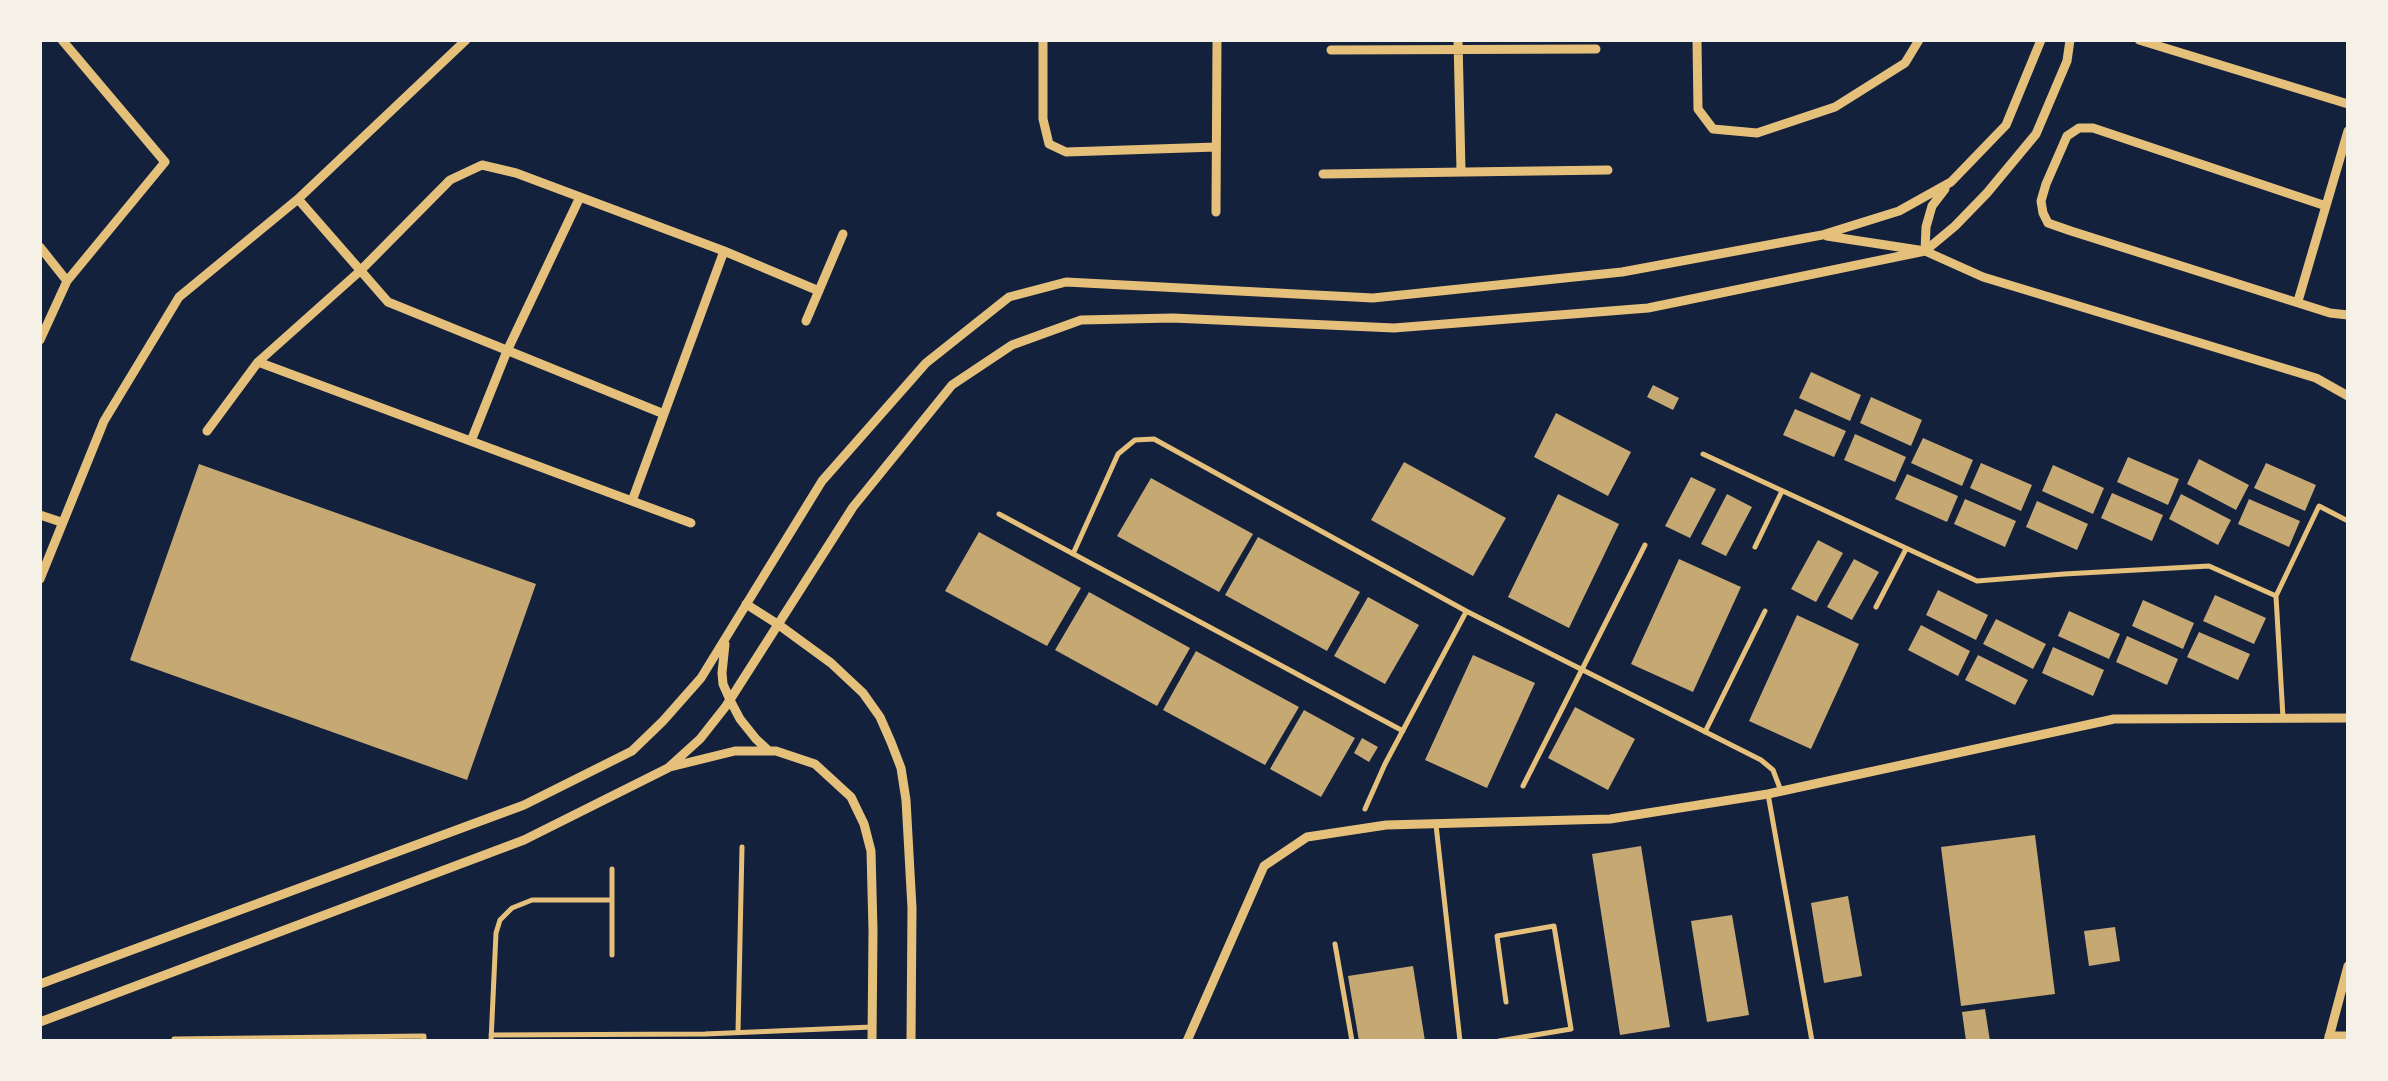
<!DOCTYPE html>
<style>
body{margin:0}
#map{position:relative;width:2388px;height:1081px;overflow:hidden;background:#14213d;font-family:"DejaVu Sans",sans-serif}
canvas{display:block}
.frame{position:absolute;inset:0;border:42px solid #f6f1e7;pointer-events:none}
</style>
<div id="map">
<canvas width="2388" height="1081"></canvas>
<div class="frame"></div>
</div>
<script>
const ctx = document.querySelector('canvas').getContext('2d');
ctx.lineJoin = 'round';
function fill(path, color) {
  ctx.fillStyle = color;
  ctx.fill(path, 'evenodd');
}
function toPath(rows) {
  const path = new Path2D();
  for (const r of rows) {
    path.moveTo(r[0], r[1]);
    for (let i = 2; i < r.length; i += 2) path.lineTo(r[i], r[i + 1]);
  }
  return path;
}
function stroke(path, color, width, dash) {
  ctx.strokeStyle = color;
  ctx.lineWidth = width;
  ctx.lineCap = dash ? 'butt' : 'round';
  ctx.setLineDash(dash || []);
  ctx.stroke(path);
}
fill(toPath([
 [1811,372,1861,395,1850,421,1799,398],
 [1653,385,1679,398,1673,410,1647,397],
 [1871,397,1922,420,1911,446,1860,423],
 [1795,409,1846,431,1834,457,1783,435],
 [1556,413,1631,452,1608,496,1534,457],
 [1855,434,1906,457,1895,482,1844,460],
 [1923,438,1973,460,1962,486,1911,463],
 [2128,457,2179,479,2168,505,2117,482],
 [2199,459,2249,485,2236,510,2187,484],
 [1404,462,1506,518,1473,576,1371,520],
 [1981,463,2032,485,2021,511,1970,488],
 [2266,463,2316,485,2305,511,2254,488],
 [199,464,536,584,467,780,130,660],
 [2053,465,2104,488,2093,514,2042,491],
 [1907,474,1958,496,1947,522,1895,499],
 [1691,477,1716,489,1690,538,1665,526],
 [1151,478,1253,534,1219,592,1117,536],
 [2112,493,2163,515,2152,541,2101,518],
 [1558,494,1619,524,1569,628,1508,597],
 [1727,494,1752,507,1726,556,1701,544],
 [2181,494,2231,520,2218,545,2169,519],
 [1965,499,2016,521,2005,547,1954,524],
 [2249,499,2300,521,2289,547,2238,524],
 [2037,501,2088,524,2077,550,2026,527],
 [979,532,1081,588,1047,646,945,591],
 [1258,537,1360,592,1327,651,1225,595],
 [1818,540,1843,553,1816,602,1791,589],
 [1679,559,1741,587,1693,692,1631,664],
 [1854,559,1879,572,1852,620,1827,607],
 [1938,590,1988,615,1976,640,1926,615],
 [1089,592,1190,648,1157,706,1055,650],
 [2215,595,2266,618,2254,644,2203,621],
 [1368,597,1419,625,1385,684,1334,656],
 [2143,600,2194,623,2183,649,2132,626],
 [2069,611,2120,634,2109,659,2058,636],
 [1797,615,1859,644,1811,749,1749,721],
 [1996,619,2046,644,2033,669,1983,644],
 [1921,625,1970,651,1958,676,1908,650],
 [2199,632,2250,654,2238,680,2187,657],
 [2127,636,2178,659,2167,685,2116,662],
 [2053,647,2104,670,2093,696,2042,673],
 [1196,651,1299,707,1265,765,1163,710],
 [1473,655,1535,683,1487,788,1425,760],
 [1978,655,2028,680,2015,705,1965,680],
 [1575,707,1635,739,1608,790,1548,758],
 [1304,710,1355,738,1321,797,1270,769],
 [1362,738,1378,747,1369,762,1354,753],
 [2035,835,2055,994,1961,1006,1941,847],
 [1641,846,1670,1027,1620,1035,1592,854],
 [1848,896,1862,976,1824,983,1811,903],
 [1732,915,1749,1015,1707,1022,1691,921],
 [2115,927,2120,961,2089,966,2084,931],
 [1413,966,1425,1041,1359,1041,1348,976],
 [1985,1009,1990,1041,1966,1041,1962,1012]
]), '#c6a872');
stroke(toPath([
 [1703,454,1977,581,2064,574,2209,566,2276,596,2283,718],
 [999,514,1403,731],
 [1755,547,1782,491],
 [1073,554,1118,454,1135,440,1154,439,1466,611,1761,760,1773,770,1781,791],
 [2276,596,2319,506,2348,521],
 [1876,607,1906,549],
 [1705,732,1765,611],
 [1523,786,1645,545],
 [1768,794,1812,1041],
 [1365,809,1385,764,1466,612],
 [1436,825,1460,1041],
 [612,869,612,955],
 [1335,944,1352,1041],
 [738,1032,742,847],
 [491,1035,705,1034,872,1027],
 [174,1039,424,1036,424,1041],
 [491,1041,496,933,500,920,512,908,532,900,611,900],
 [1499,1041,1571,1029,1554,926,1497,936,1506,1002]
]), '#e5c07b', 5);
stroke(toPath([
 [1043,40,1043,119,1049,144,1066,152,1216,147],
 [1458,40,1461,171],
 [1697,40,1698,109,1713,129,1757,133,1835,107,1905,63,1919,40],
 [2139,40,2348,104],
 [1331,50,1596,49],
 [1323,174,1608,170],
 [298,199,388,302,664,414],
 [2326,206,2093,128,2079,128,2067,136,2046,184,2041,201,2043,213,2048,223,2071,231,2330,313,2348,315],
 [1216,212,1217,40],
 [1827,236,1925,251,1983,277,2316,378,2348,396],
 [40,247,67,281],
 [1925,251,1926,227,1932,206,1945,189],
 [2298,301,2348,131],
 [806,321,843,234],
 [40,340,67,281,165,162,62,40],
 [258,362,691,523],
 [207,431,258,362,360,271,450,180,482,165,516,173,724,251,819,291],
 [471,441,507,351,580,197],
 [632,501,724,251],
 [40,515,61,522],
 [40,579,104,421,179,297,298,199,466,40],
 [746,604,779,625,831,663,863,693,880,717,891,742,901,768,906,800,912,908,911,1041],
 [725,644,722,673,723,684,730,700,740,719,756,739,769,751],
 [670,767,735,751,776,751,815,764,851,797,864,824,871,851,873,930,872,1041],
 [40,984,524,805,632,751,663,721,701,678,822,481,926,363,1009,297,1066,282,1373,298,1622,272,1822,235,1899,211,1951,182,2006,125,2041,40],
 [40,1022,524,840,668,768,700,739,726,706,853,507,952,385,1012,345,1081,320,1173,318,1394,328,1648,308,1925,251,1955,226,1987,193,2036,134,2067,61,2070,40],
 [2329,1036,2348,1036],
 [1187,1041,1264,866,1307,837,1386,825,1610,819,1768,794,2114,719,2348,718],
 [2328,1041,2348,966]
]), '#e5c07b', 9);
</script>
